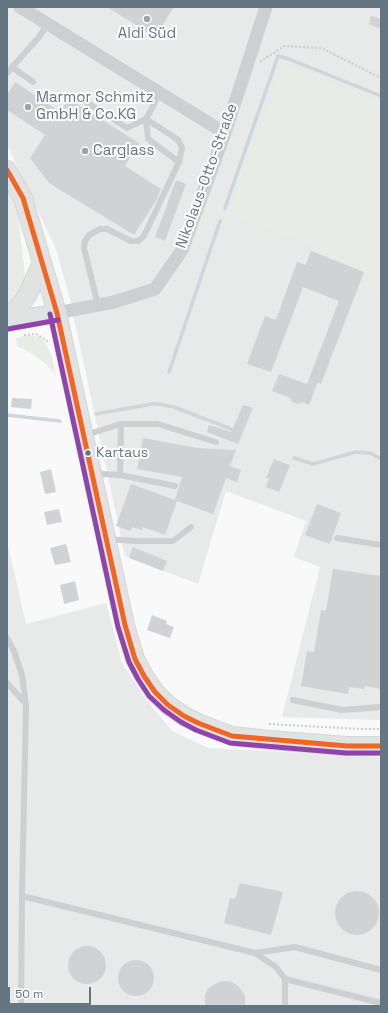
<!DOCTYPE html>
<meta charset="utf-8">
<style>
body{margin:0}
#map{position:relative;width:388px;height:1013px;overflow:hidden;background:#f9f9f9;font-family:"Space Grotesk",sans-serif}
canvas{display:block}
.frame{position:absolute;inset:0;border:8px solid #657683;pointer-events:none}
.scale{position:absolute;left:8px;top:987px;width:83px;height:18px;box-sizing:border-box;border:2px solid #657683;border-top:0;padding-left:5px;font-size:12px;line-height:14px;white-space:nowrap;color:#657683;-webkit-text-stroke:3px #fff;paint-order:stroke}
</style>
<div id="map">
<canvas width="388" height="1013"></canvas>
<div class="frame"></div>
<div class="scale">50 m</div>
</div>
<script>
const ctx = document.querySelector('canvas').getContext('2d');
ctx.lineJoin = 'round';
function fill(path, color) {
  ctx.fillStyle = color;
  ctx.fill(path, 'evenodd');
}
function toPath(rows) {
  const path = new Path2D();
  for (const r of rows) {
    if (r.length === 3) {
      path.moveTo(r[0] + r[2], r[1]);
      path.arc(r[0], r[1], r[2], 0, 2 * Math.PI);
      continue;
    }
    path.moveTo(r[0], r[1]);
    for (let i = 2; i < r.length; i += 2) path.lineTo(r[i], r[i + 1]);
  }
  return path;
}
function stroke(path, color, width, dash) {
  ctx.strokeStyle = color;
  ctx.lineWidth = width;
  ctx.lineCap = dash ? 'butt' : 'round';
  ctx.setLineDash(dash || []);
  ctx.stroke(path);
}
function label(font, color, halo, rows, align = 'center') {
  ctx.font = font + ' "Space Grotesk",sans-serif';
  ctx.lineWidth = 4;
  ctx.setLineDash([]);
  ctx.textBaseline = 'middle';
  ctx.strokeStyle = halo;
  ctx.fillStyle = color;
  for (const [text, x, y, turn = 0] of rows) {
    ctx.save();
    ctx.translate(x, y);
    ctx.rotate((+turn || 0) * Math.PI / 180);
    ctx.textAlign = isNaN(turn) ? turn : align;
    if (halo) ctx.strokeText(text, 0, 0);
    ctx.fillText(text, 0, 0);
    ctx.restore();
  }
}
fill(toPath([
 [7,7,381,7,381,720,282,717,320,567,294,557,306,521,226,491,198,584,125,556,69,295,56,249,7,145],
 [7,541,26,624,106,603,122,663,145,698,172,731,208,748,381,757,381,1006,7,1006]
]), '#e8e9e9');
fill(toPath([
 [284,64,381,102,381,294,361,286,366,271,313,250,314,246,229,214],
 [7,187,15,204,18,213,25,276,23,287,15,299,7,305],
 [28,335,39,337,45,342,52,357,56,377,54,373,45,363,31,353,17,346,16,338]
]), '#e8ebe6');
stroke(toPath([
 [225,208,278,56,289,59,381,96],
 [169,372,220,221],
 [96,414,152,404,158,404,174,407,231,429],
 [7,415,60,421],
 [294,458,313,464,356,452,370,453,381,459]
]), '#ced6d9', 3.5);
fill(toPath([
 [107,7,174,7,157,34,149,29,147,32],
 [371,16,381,19,381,29,369,24],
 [15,82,60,112,69,99,139,143,125,166,161,189,156,201,134,235,49,183,30,158,45,135,7,110,7,95],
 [176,180,186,184,165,241,155,237],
 [311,251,364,272,321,384,318,382,309,405,302,402,299,404,292,402,290,398,272,391,279,374,307,384,339,301,303,287,271,372,247,364,265,316,276,320,297,262,306,265],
 [12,398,32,399,31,409,11,407],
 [243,405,253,408,238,444,207,432,209,425,231,432],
 [143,438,197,448,236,450,230,466,241,470,237,482,226,478,213,514,177,501,165,535,143,527,142,530,132,527,131,531,116,526,131,484,175,500,182,477,137,469],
 [274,459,290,465,279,492,266,487,269,479,266,478],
 [51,469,56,492,45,494,40,472],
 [317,504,341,513,330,544,305,535],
 [59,509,62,522,47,525,44,512],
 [66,544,71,562,55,565,50,548],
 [133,547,167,561,163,571,129,558],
 [333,569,381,576,381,689,365,686,364,689,349,687,348,694,301,686,307,651,314,652,321,610,326,611],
 [75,581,79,600,64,604,60,585],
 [152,615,167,621,166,624,174,627,170,638,147,630],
 [240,883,283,892,271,935,224,923,230,898,235,899],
 [357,913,22],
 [87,965,19],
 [136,978,18],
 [225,981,232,982,238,986,242,991,245,997,245,1006,205,1006,205,995,208,989,213,985,219,982]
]), '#d0d2d3');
const secondary = toPath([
 [7,170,23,198,57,313,125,625,135,659,144,676,155,692,168,705,184,716,198,723,232,736,269,740,347,746,381,746],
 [7,316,17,309,27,296,42,263],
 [7,322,57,313]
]);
stroke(secondary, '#d5d6d7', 20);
stroke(toPath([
 [260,62,284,46,321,48,381,78],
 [24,335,36,334,49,342],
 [269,724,360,729,381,729]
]), '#cbcccd', 2, [2, 2]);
stroke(toPath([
 [12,67,33,82],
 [7,73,39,37,48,24],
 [160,93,146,119,148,139,179,162],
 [83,100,127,128,146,119,171,135,179,141,182,148,179,162,144,236,138,241,131,241,107,229,100,229,89,235,85,241,84,248,98,305],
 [121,424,120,475,175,486],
 [84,434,92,433,121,424,158,424,216,442],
 [94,476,101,474,120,475],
 [337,538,381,545],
 [107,539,137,541,173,541,191,527],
 [7,638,14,651,22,675,26,705,22,896,21,1006],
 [7,683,26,704],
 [293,700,342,710,381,707],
 [22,896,255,953,276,967,285,979,285,1006],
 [255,953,295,947,381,970],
 [285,979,381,1003]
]), '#cecfd0', 6);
stroke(toPath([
 [20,7,225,133],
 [57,313,114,302,155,289,182,250,225,133,266,7]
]), '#cecfd0', 13);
stroke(secondary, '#e1e2e2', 18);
stroke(toPath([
 [7,170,23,198,57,313,125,625,135,659,144,676,155,692,168,705,184,716,198,723,232,736,347,746,381,746]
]), '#f26522', 5);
stroke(toPath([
 [50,314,118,627,129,662,138,679,149,696,164,710,181,722,196,730,230,743,346,753,381,753],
 [8,329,58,320]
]), '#8e44ad', 5);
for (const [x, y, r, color] of [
 [147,19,4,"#99a4ac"],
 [28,107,4,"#99a4ac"],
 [85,151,4,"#99a4ac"],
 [88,453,3.5,"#657683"]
]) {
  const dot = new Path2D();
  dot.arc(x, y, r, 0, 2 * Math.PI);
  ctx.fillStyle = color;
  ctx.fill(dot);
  stroke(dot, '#fff', 1.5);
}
label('14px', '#657683', '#fff', [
 ["Kartaus",96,453]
], 'left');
label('15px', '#657683', '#fff', [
 ["Aldi Süd",147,34,"center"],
 ["Marmor Schmitz",36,98],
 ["GmbH & Co.KG",36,115],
 ["Carglass",93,151]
], 'left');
label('15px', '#657683', '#fff', [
 ["Nikolaus-Otto-Straße",207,176,-70]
]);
</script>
